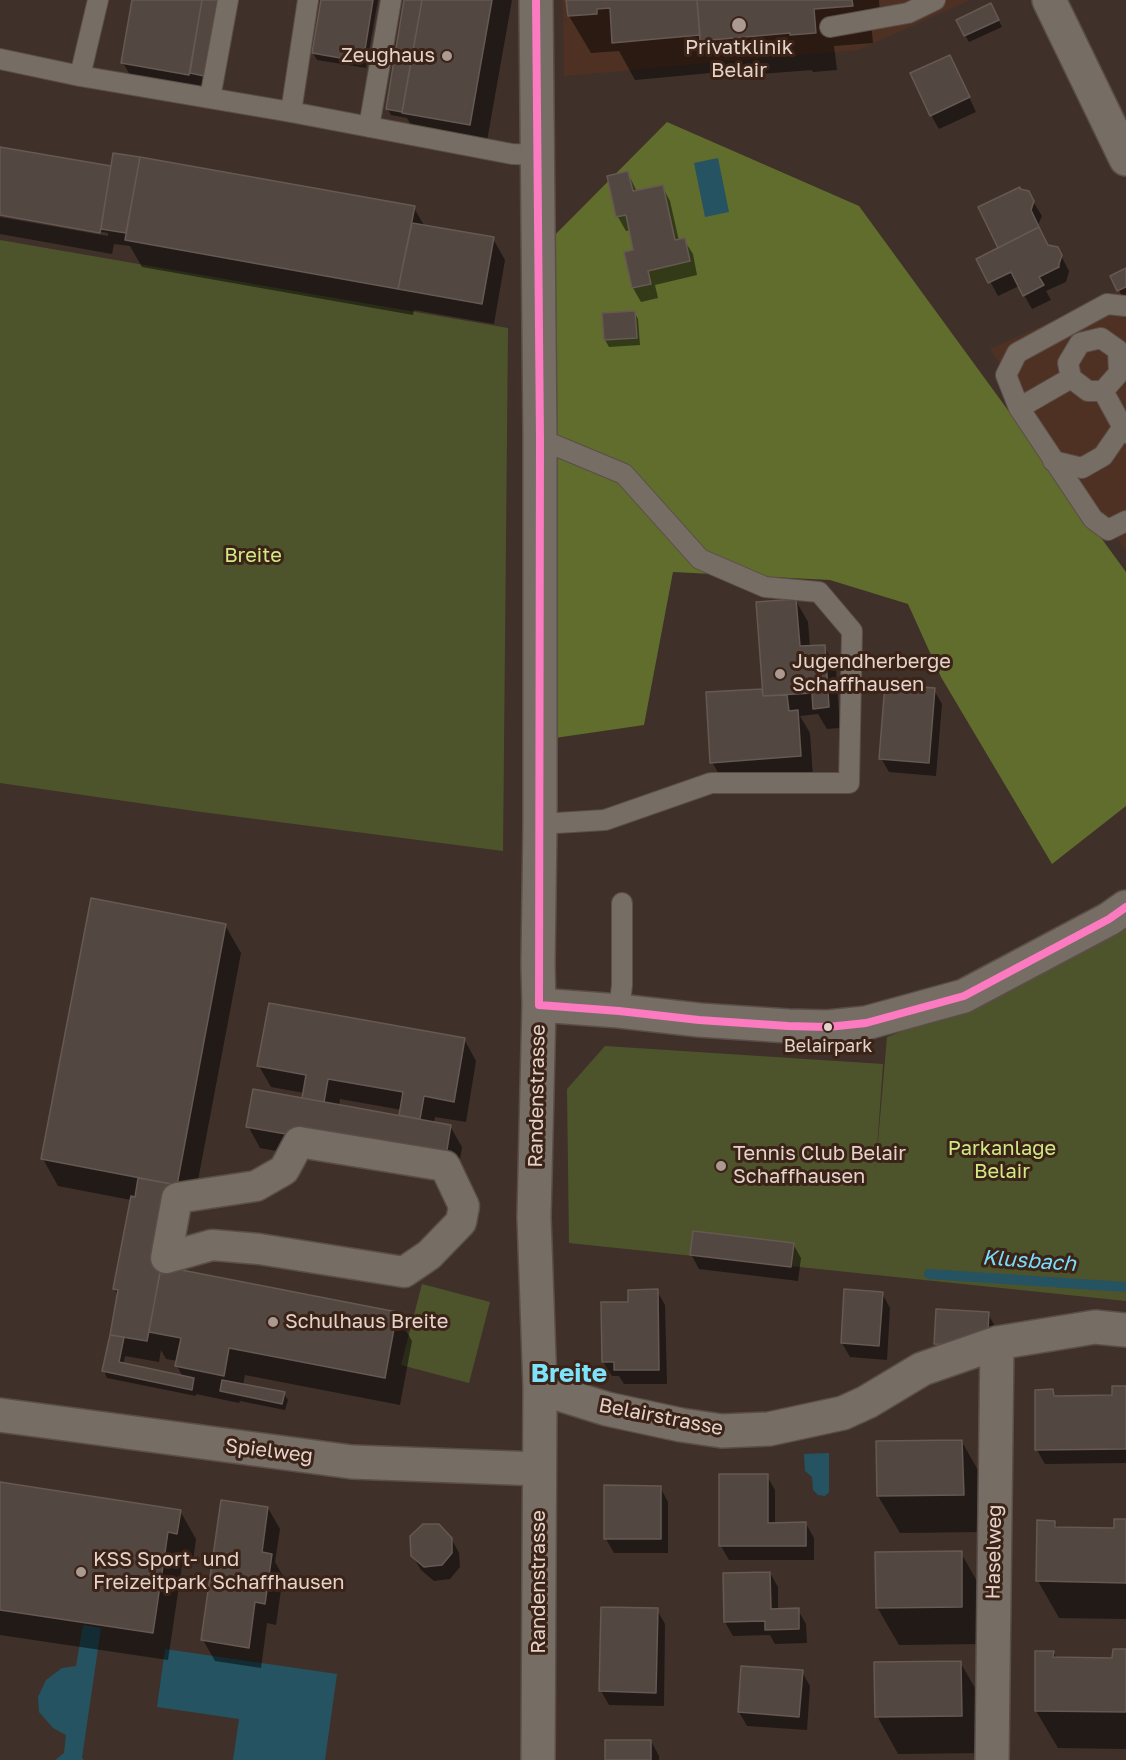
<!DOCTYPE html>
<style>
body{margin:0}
canvas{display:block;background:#3f3029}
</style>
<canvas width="1126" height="1760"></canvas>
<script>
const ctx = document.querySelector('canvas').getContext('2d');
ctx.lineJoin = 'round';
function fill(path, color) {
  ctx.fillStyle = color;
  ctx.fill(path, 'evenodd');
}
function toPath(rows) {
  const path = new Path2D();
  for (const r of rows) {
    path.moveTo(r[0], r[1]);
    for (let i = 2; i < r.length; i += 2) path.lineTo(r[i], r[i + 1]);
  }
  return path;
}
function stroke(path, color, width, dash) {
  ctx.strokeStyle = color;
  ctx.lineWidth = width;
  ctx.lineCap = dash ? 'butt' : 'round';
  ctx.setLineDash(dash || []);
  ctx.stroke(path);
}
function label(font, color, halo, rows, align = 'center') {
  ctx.font = font + ' "Golos Text",sans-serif';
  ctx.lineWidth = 6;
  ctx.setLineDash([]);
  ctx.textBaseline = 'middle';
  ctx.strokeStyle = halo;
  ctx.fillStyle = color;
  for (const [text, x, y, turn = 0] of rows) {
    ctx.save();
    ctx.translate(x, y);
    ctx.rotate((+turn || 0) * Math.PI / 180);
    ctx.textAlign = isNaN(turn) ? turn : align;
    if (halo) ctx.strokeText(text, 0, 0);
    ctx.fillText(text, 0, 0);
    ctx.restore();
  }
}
fill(toPath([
 [563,0,970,0,858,50,564,76],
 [1126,288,1126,551,990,349]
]), '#4f3123');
fill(toPath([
 [0,240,508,328,503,851,194,811,0,783],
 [1126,916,1126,1301,569,1243,567,1089,605,1046,883,1064,875,1177,887,1037,972,1005],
 [422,1284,490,1302,469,1383,401,1365]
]), '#4d542b');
fill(toPath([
 [667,122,859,206,1126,572,1126,806,1052,864,941,677,908,604,830,580,673,572,644,725,541,740,536,254]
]), '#606d2c');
fill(toPath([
 [718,158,729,212,705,217,694,163],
 [829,1453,829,1492,825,1496,818,1495,813,1490,812,1477,805,1471,804,1454],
 [83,1625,101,1628,82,1758,84,1760,55,1760,64,1753,66,1735,53,1728,39,1712,38,1697,46,1680,62,1668,76,1666],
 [165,1649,337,1674,325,1760,233,1760,239,1719,157,1707]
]), '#255361');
fill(toPath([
 [134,0,222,0,205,102,139,90,123,63],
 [322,0,378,0,366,68,317,60,313,53],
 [406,0,512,0,485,152,420,140,407,118,391,115,387,108],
 [567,0,879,0,880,19,871,22,873,43,834,46,837,70,813,72,812,70,723,77,721,72,635,80,619,51,591,53,569,16],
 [994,11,1002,27,969,42,965,35],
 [957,71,976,112,939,129,931,115],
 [0,148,112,168,114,154,414,208,425,227,493,239,505,260,494,324,414,310,413,315,142,267,130,246,114,244,112,254,0,234,0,217,108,236,108,233,0,214],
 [628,173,637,192,662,186,670,201,679,241,684,240,693,254,697,275,655,285,658,298,641,302,633,288,635,251,630,230,626,231,618,217,609,177],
 [1028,193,1042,216,1038,225,1049,247,1057,248,1069,271,1066,282,1046,291,1051,300,1032,309,1019,286,998,296,978,259,1000,248],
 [1126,270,1126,295,1122,297,1119,290],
 [634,312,638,319,640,345,609,347,605,340,603,314],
 [796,601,808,622,810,647,824,646,836,668,840,728,827,729,818,714,800,716,810,733,813,777,724,783,712,762,707,694,764,690],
 [934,690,942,704,936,776,889,772,881,758],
 [225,925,241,953,192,1212,188,1211,176,1271,396,1313,412,1341,400,1405,245,1375,243,1385,284,1394,288,1400,285,1410,240,1401,239,1403,196,1394,196,1396,107,1378,104,1371,119,1297,114,1289,131,1200,58,1186,43,1159],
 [161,1350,166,1359,178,1361,177,1366,183,1377,123,1365,125,1356,159,1362],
 [464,1039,476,1061,466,1122,435,1117,434,1123,450,1126,462,1147,456,1183,260,1148,248,1126,303,1100,304,1093,271,1087,259,1066],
 [340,1099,402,1110,400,1117,339,1106],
 [793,1244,801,1258,798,1281,699,1269,691,1254],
 [657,1291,665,1305,667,1384,624,1384,619,1376,612,1376,603,1362,603,1304,629,1303],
 [882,1293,890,1308,887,1360,850,1357,842,1343],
 [988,1314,996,1328,944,1358,935,1344],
 [1126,1387,1126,1463,1045,1464,1037,1450,1052,1391,1056,1397,1114,1397],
 [962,1442,983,1479,984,1532,900,1533,878,1496],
 [767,1476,775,1490,775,1524,806,1524,814,1538,814,1560,729,1560,721,1546],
 [0,1484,180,1511,196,1539,193,1561,183,1559,168,1660,0,1635],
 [660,1487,668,1502,668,1553,614,1553,606,1539],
 [268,1508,280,1529,275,1562,283,1576,276,1625,267,1623,261,1668,215,1661,203,1640],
 [1126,1520,1126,1619,1059,1618,1038,1581,1054,1522,1058,1528,1116,1530],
 [451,1538,459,1553,460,1567,450,1579,434,1581,421,1570,412,1555],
 [961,1553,982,1590,983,1644,899,1645,877,1607],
 [770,1573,778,1587,778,1610,798,1610,806,1624,807,1643,775,1644,770,1635,733,1636,725,1622],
 [602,1608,657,1610,665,1624,664,1706,609,1705,601,1691],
 [1126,1650,1126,1749,1058,1748,1036,1711,1053,1652,1057,1659,1114,1659],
 [960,1662,982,1700,982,1753,898,1754,877,1716],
 [802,1672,810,1686,807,1730,747,1726,739,1712],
 [651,1741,659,1756,659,1760,606,1760]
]), '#0007');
stroke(toPath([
 [929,1274,1126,1287]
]), '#255361', 10);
const building = toPath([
 [132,0,202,0,189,75,121,63,132,0],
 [202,0,218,0,204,76,190,73,202,0],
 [321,0,373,0,363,62,312,53,321,0],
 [404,0,422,0,402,112,386,109,404,0],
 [422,0,492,0,470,125,402,113,422,0],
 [566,0,697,0,700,35,612,43,610,8,597,9,597,14,568,16,566,0],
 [697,0,852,0,853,6,814,9,816,33,790,35,790,33,700,41,697,0],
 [991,3,999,20,964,36,956,20,991,3],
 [950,55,970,97,930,116,910,73,950,55],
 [0,147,111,166,100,233,0,215,0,147],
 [113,153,140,157,126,233,101,229,113,153],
 [140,157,415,206,398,289,125,240,140,157],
 [628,171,633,191,663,185,675,240,685,238,690,261,648,271,651,284,632,288,624,252,633,250,626,215,616,217,607,176,628,171],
 [1020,187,1020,189,1029,191,1034,201,1031,210,1039,227,998,248,978,207,1020,187],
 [412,223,494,237,482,304,398,289,412,223],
 [1039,227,1048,245,1058,247,1062,255,1059,264,1059,267,1039,277,1044,285,1023,296,1011,272,988,283,976,259,1039,227],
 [1126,268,1126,287,1117,291,1110,276,1126,268],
 [635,311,637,338,604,340,602,313,635,311],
 [796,599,800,646,825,645,829,707,813,709,812,693,763,696,756,602,796,599],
 [885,684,935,688,929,763,879,759,885,684],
 [762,689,763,696,787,695,789,711,798,710,801,756,710,763,706,692,762,689],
 [91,898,226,924,177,1185,41,1159,91,898],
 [269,1003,465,1038,454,1102,424,1096,420,1119,399,1115,403,1092,328,1079,324,1102,302,1098,306,1075,257,1066,269,1003],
 [253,1089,451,1125,445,1162,246,1127,253,1089],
 [138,1178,177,1185,147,1341,110,1335,118,1290,113,1289,131,1196,135,1197,138,1178],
 [693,1231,794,1243,791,1267,690,1255,693,1231],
 [161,1266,397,1312,385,1378,229,1348,224,1376,175,1366,181,1338,149,1332,161,1266],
 [658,1289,659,1370,614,1370,614,1362,602,1362,601,1302,628,1302,628,1290,658,1289],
 [844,1289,883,1292,879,1346,841,1343,844,1289],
 [936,1309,989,1312,987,1347,934,1344,936,1309],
 [110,1335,124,1337,119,1362,194,1378,192,1390,102,1371,110,1335],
 [222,1380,285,1392,282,1404,220,1391,222,1380],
 [1112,1386,1126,1386,1126,1449,1035,1450,1035,1390,1053,1389,1054,1396,1112,1395,1112,1386],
 [962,1440,964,1495,877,1496,876,1441,962,1440],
 [719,1474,768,1474,768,1523,806,1522,806,1546,719,1546,719,1474],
 [0,1482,181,1510,177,1534,168,1532,153,1633,0,1610,0,1482],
 [604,1485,661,1486,661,1539,604,1539,604,1485],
 [221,1500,268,1507,262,1552,272,1554,265,1604,255,1602,249,1648,201,1640,221,1500],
 [1114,1519,1126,1519,1126,1583,1036,1581,1037,1520,1055,1521,1055,1527,1114,1528,1114,1519],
 [423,1524,439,1524,452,1538,452,1553,442,1565,424,1567,411,1556,410,1536,423,1524],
 [962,1551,962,1607,876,1608,875,1552,962,1551],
 [770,1572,771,1609,799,1608,799,1629,765,1630,765,1621,724,1622,723,1573,770,1572],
 [601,1607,658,1608,656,1693,599,1691,601,1607],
 [1113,1649,1126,1649,1126,1712,1035,1711,1035,1651,1054,1651,1053,1657,1112,1658,1113,1649],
 [961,1661,962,1716,875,1717,874,1662,961,1661],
 [741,1666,803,1670,799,1717,738,1712,741,1666],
 [605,1740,651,1740,651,1760,605,1760,605,1740]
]);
fill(building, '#534742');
stroke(building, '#665852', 1.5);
const service = toPath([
 [830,27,908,13,935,0],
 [0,59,80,76,291,112,512,154,538,155],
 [80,76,98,0],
 [210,98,228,0],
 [291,112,308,0],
 [369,127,391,0],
 [1126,306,1107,304,1017,353,1006,375,1019,408,1093,519,1108,530,1126,521],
 [1101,338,1118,350,1119,373,1103,391,1088,391,1071,378,1068,363,1080,343,1101,338],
 [1103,391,1126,433],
 [1019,408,1071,378],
 [540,439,624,474,700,559,765,587,819,592,852,631,849,783,711,783,605,820,540,824],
 [1053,461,1082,468,1103,456,1123,427,1126,428],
 [619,1011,622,985,622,903]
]);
const pedestrian = toPath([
 [299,1142,445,1166,464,1206,461,1222,429,1255,404,1272,259,1249,212,1245,166,1258,177,1198,256,1186,284,1170,299,1142]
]);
const minor = toPath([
 [536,0,540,439,540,824,538,965,539,1005,534,1217,540,1388,538,1760],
 [539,1005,619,1011,699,1020,788,1026,828,1027,866,1023,964,996,1109,919,1126,907],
 [540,1388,607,1409,681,1425,722,1431,769,1429,843,1413,867,1402,922,1369,997,1343,1095,1327,1126,1330],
 [0,1415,352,1462,539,1469],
 [992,1760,997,1343]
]);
const tertiary = toPath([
 [1049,0,1126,159]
]);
stroke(service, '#5b4e48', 22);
stroke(pedestrian, '#5b4e48', 33);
stroke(minor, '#5b4e48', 36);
stroke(tertiary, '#5b4e48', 36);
stroke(service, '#766d64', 20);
stroke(pedestrian, '#766d64', 30);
stroke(minor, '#766d64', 33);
stroke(tertiary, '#766d64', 33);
stroke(toPath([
 [536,0,540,439,539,1005],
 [539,1005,619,1011,699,1020,788,1026,828,1027,866,1023,964,996,1109,919,1126,907]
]), '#fb7ac0', 8);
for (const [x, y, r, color] of [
 [739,25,8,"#aa9a92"],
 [447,56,6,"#aa9a92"],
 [780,674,6,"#aa9a92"],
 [828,1027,5,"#e4d3cb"],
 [721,1166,6,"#aa9a92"],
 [273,1322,6,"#aa9a92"],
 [81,1572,6,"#aa9a92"]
]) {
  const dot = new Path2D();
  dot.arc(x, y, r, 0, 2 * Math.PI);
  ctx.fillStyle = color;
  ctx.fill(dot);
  stroke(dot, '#3c2317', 2);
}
label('18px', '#e4d3cb', '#3c2317', [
 ["Belairpark",828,1046]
]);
label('20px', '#e4d3cb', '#3c2317', [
 ["Privatklinik",739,48,"center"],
 ["Belair",739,71,"center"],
 ["Zeughaus",435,56,"right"],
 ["Jugendherberge",792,662],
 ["Schaffhausen",792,685],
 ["Tennis Club Belair",733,1154],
 ["Schaffhausen",733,1177],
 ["Schulhaus Breite",285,1322],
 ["KSS Sport- und",93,1560],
 ["Freizeitpark Schaffhausen",93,1583]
], 'left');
label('20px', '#d0ea84', '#3c2317', [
 ["Breite",253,556],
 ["Parkanlage",1002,1149],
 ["Belair",1002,1172]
]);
label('20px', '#e4d3cb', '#3c2317', [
 ["Randenstrasse",537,1096,-89],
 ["Belairstrasse",661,1417,11],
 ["Spielweg",269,1451,7],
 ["Haselweg",994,1552,-89],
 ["Randenstrasse",539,1582,-90]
]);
label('italic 21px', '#78ddfd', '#3c2317', [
 ["Klusbach",1029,1261,4]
]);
label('bold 26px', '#7ee2fb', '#3c2317', [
 ["Breite",569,1374]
]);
</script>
